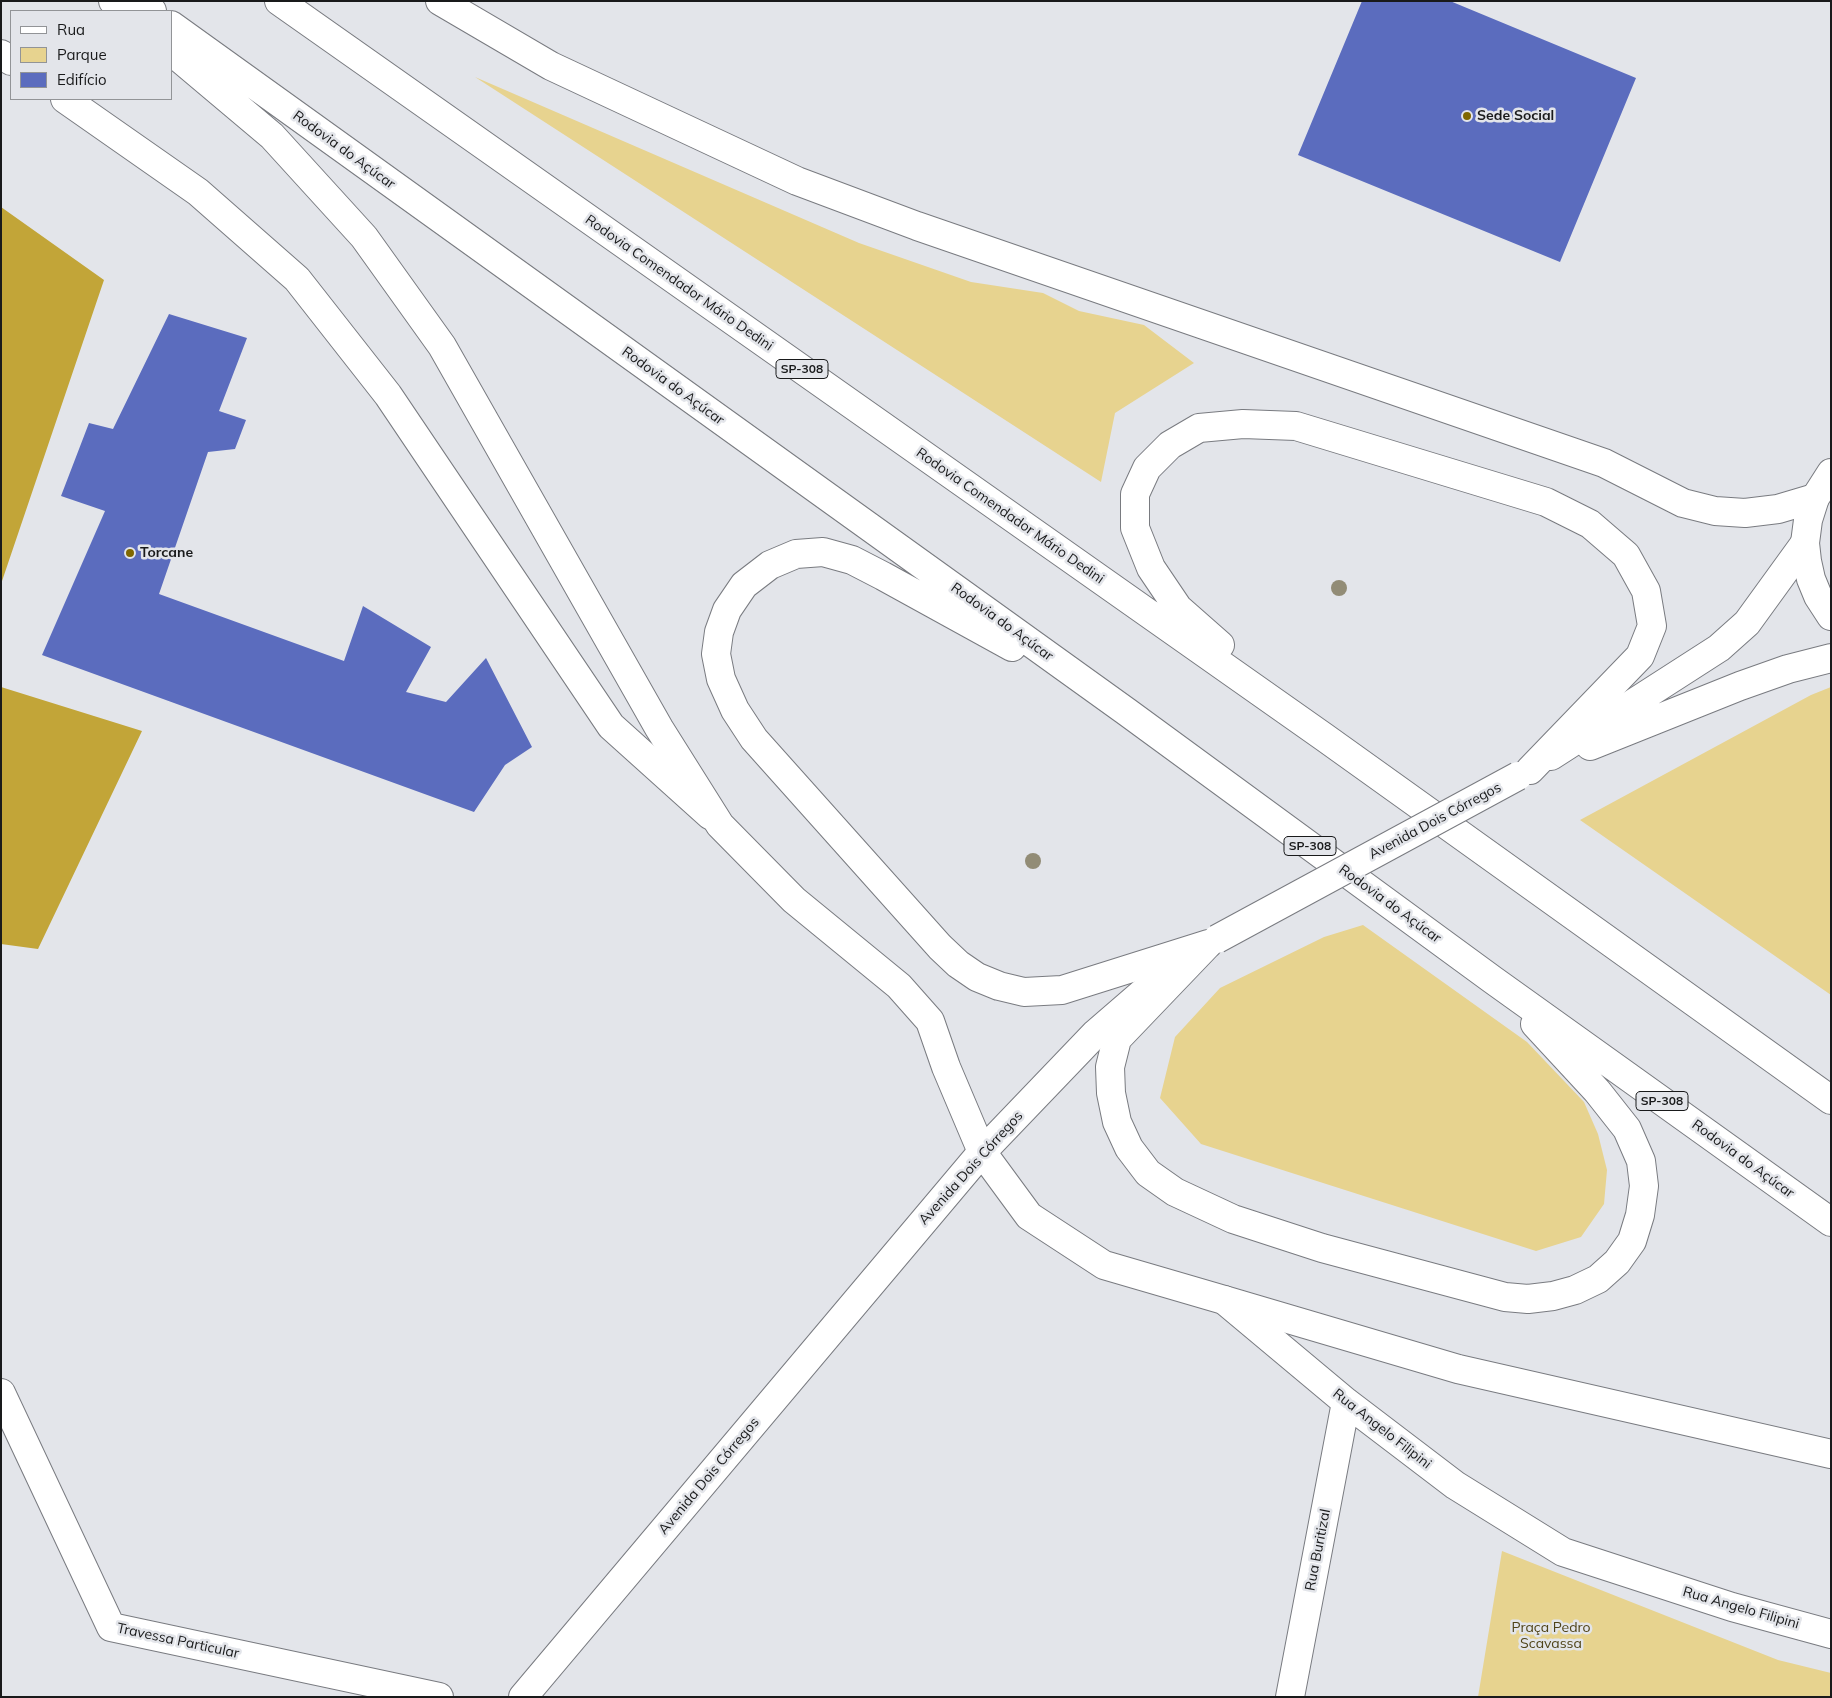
<!DOCTYPE html>
<meta charset="utf-8">
<style>
body{margin:0}
#map{position:relative;width:1832px;height:1698px;overflow:hidden;background:#e3e5ea;font-family:Mulish,sans-serif}
canvas{display:block}
.frame{position:absolute;inset:0;border:2px solid #191a1b;pointer-events:none}
.legend{position:absolute;left:10px;top:10px;width:162px;height:90px;box-sizing:border-box;background:#e3e5ea;border:1px solid #929497;margin:0;padding:6px 9px;list-style:none;font-size:15px;color:#191a1b}
.legend li{display:flex;align-items:center;gap:10px;height:25px}
.legend b{width:25px;border:1px solid #929497}
</style>
<div id="map">
<canvas width="1832" height="1698"></canvas>
<div class="frame"></div>
<ul class="legend">
<li><b style="height:6px;background:#fff"></b>Rua</li>
<li><b style="height:14px;background:#e7d38f"></b>Parque</li>
<li><b style="height:14px;background:#5b6cbe"></b>Edifício</li>
</ul>
</div>
<script>
const ctx = document.querySelector('canvas').getContext('2d');
ctx.lineJoin = 'round';
function fill(path, color) {
  ctx.fillStyle = color;
  ctx.fill(path, 'evenodd');
}
function toPath(rows) {
  const path = new Path2D();
  for (const r of rows) {
    path.moveTo(r[0], r[1]);
    for (let i = 2; i < r.length; i += 2) path.lineTo(r[i], r[i + 1]);
  }
  return path;
}
function stroke(path, color, width, dash) {
  ctx.strokeStyle = color;
  ctx.lineWidth = width;
  ctx.lineCap = dash ? 'butt' : 'round';
  ctx.setLineDash(dash || []);
  ctx.stroke(path);
}
function label(font, color, halo, rows, align = 'center') {
  ctx.font = font + ' Mulish,sans-serif';
  ctx.lineWidth = 5;
  ctx.setLineDash([]);
  ctx.textBaseline = 'middle';
  ctx.strokeStyle = halo;
  ctx.fillStyle = color;
  for (const [text, x, y, turn = 0] of rows) {
    ctx.save();
    ctx.translate(x, y);
    ctx.rotate((+turn || 0) * Math.PI / 180);
    ctx.textAlign = isNaN(turn) ? turn : align;
    if (halo) ctx.strokeText(text, 0, 0);
    ctx.fillText(text, 0, 0);
    ctx.restore();
  }
}
fill(toPath([
 [475,77,859,243,971,282,1043,293,1079,311,1144,325,1194,363,1115,413,1101,482],
 [1831,687,1831,995,1580,820,1811,695],
 [1363,925,1527,1042,1584,1102,1598,1134,1607,1170,1604,1204,1581,1237,1536,1251,1201,1144,1160,1098,1175,1037,1220,988,1324,937],
 [1502,1551,1778,1660,1831,1673,1831,1697,1478,1697]
]), '#e7d38f');
fill(toPath([
 [1,207,104,280,1,584],
 [1,687,142,731,38,949,1,944]
]), '#c2a538');
fill(toPath([
 [1362,1,1450,1,1636,78,1560,262,1298,155],
 [169,314,247,338,219,411,246,420,235,449,208,452,159,594,344,661,363,606,431,647,406,692,446,702,486,658,532,747,505,765,474,812,42,655,105,511,61,496,89,423,113,429]
]), '#5b6cbe');
const minor = toPath([
 [1,54,11,61],
 [65,99,198,192,297,279,388,395,611,726,710,815],
 [1590,746,1740,686,1788,669,1831,658],
 [1551,756,1719,648,1747,623,1805,543],
 [982,1152,1029,1216,1104,1265,1224,1300,1346,1402,1455,1485,1563,1552,1732,1607,1831,1634],
 [1,1393,111,1627,439,1697],
 [523,1697,982,1152,1096,1033,1155,982,1170,971],
 [1290,1697,1346,1402]
]);
const major = toPath([
 [1831,473,1815,498,1808,520,1805,543,1807,561,1811,579,1818,596,1831,616]
]);
const highway = toPath([
 [113,1,125,11],
 [138,1,152,11],
 [279,1,1324,737,1831,1100],
 [440,1,551,66,797,181,917,226,1604,463,1683,503,1715,511,1745,513,1778,509,1815,498],
 [171,25,1127,712,1493,980,1831,1222],
 [171,51,272,136,364,237,442,346,659,728,720,825,794,900,899,986,930,1021,946,1067,982,1152],
 [1220,645,1178,608,1151,568,1135,528,1135,494,1147,468,1170,445,1199,428,1243,424,1296,426,1546,502,1590,524,1626,555,1646,591,1652,626,1640,656,1530,770],
 [1012,647,883,576,852,560,823,552,796,554,770,565,744,585,727,610,719,632,716,654,721,679,735,710,754,739,940,947,958,964,977,977,999,986,1024,992,1062,990,1208,944],
 [1207,945,1117,1039,1110,1067,1111,1093,1117,1122,1129,1148,1148,1173,1175,1192,1233,1219,1322,1248,1505,1297,1528,1299,1553,1296,1575,1290,1598,1279,1617,1262,1632,1241,1640,1215,1644,1186,1641,1161,1627,1129,1597,1091,1535,1024],
 [1224,1300,1458,1369,1831,1454]
]);
stroke(minor, '#797b80', 30);
stroke(major, '#797b80', 30);
stroke(highway, '#797b80', 30);
stroke(minor, '#fff', 28);
stroke(major, '#fff', 28);
stroke(highway, '#fff', 28);
const minorBridge = toPath([
 [1217,939,1518,776]
]);
stroke(minorBridge, '#797b80', 30, []);
stroke(minorBridge, '#fff', 28);
ctx.fillStyle = '#928c76';
for (const [x, y] of [
 [1339,588],
 [1033,861]
]) {
  ctx.beginPath();
  ctx.arc(x, y, 8, 0, 2 * Math.PI);
  ctx.fill();
}
for (const [x, y, r, color] of [
 [1467,116,5,"#7f6700"],
 [130,553,5,"#7f6700"]
]) {
  const dot = new Path2D();
  dot.arc(x, y, r, 0, 2 * Math.PI);
  ctx.fillStyle = color;
  ctx.fill(dot);
  stroke(dot, '#e3e5ea', 2);
}
for (const [x, y, w] of [
 [802,369,52],
 [1310,846,52],
 [1662,1101,52]
]) {
  const box = new Path2D();
  box.roundRect(x - w / 2, y - 9.5, w, 19, 4);
  ctx.fillStyle = '#e3e5ea';
  ctx.fill(box);
  stroke(box, '#191a1b', 1);
}
label('bold 12px', '#191a1b', null, [
 ["SP-308",802,369],
 ["SP-308",1310,846],
 ["SP-308",1662,1101]
]);
label('bold 14px', '#191a1b', '#e3e5ea', [
 ["Sede Social",1477,116],
 ["Torcane",140,553]
], 'left');
label('14px', '#191a1b', '#e3e5ea', [
 ["Rodovia do Açúcar",344,150,36],
 ["Rodovia Comendador Mário Dedini",679,283,35],
 ["Rodovia do Açúcar",673,386,36],
 ["Rodovia Comendador Mário Dedini",1010,516,35],
 ["Rodovia do Açúcar",1002,622,36],
 ["Avenida Dois Córregos",1435,821,-28],
 ["Rodovia do Açúcar",1390,904,36],
 ["Rodovia do Açúcar",1743,1159,36],
 ["Avenida Dois Córregos",971,1168,-48],
 ["Rua Angelo Filipini",1382,1429,38],
 ["Avenida Dois Córregos",709,1476,-50],
 ["Rua Buritizal",1318,1550,-79],
 ["Rua Angelo Filipini",1741,1608,16],
 ["Travessa Particular",178,1641,12]
]);
label('14px', '#4f4317', '#e3e5ea', [
 ["Praça Pedro",1551,1628],
 ["Scavassa",1551,1644]
]);
</script>
